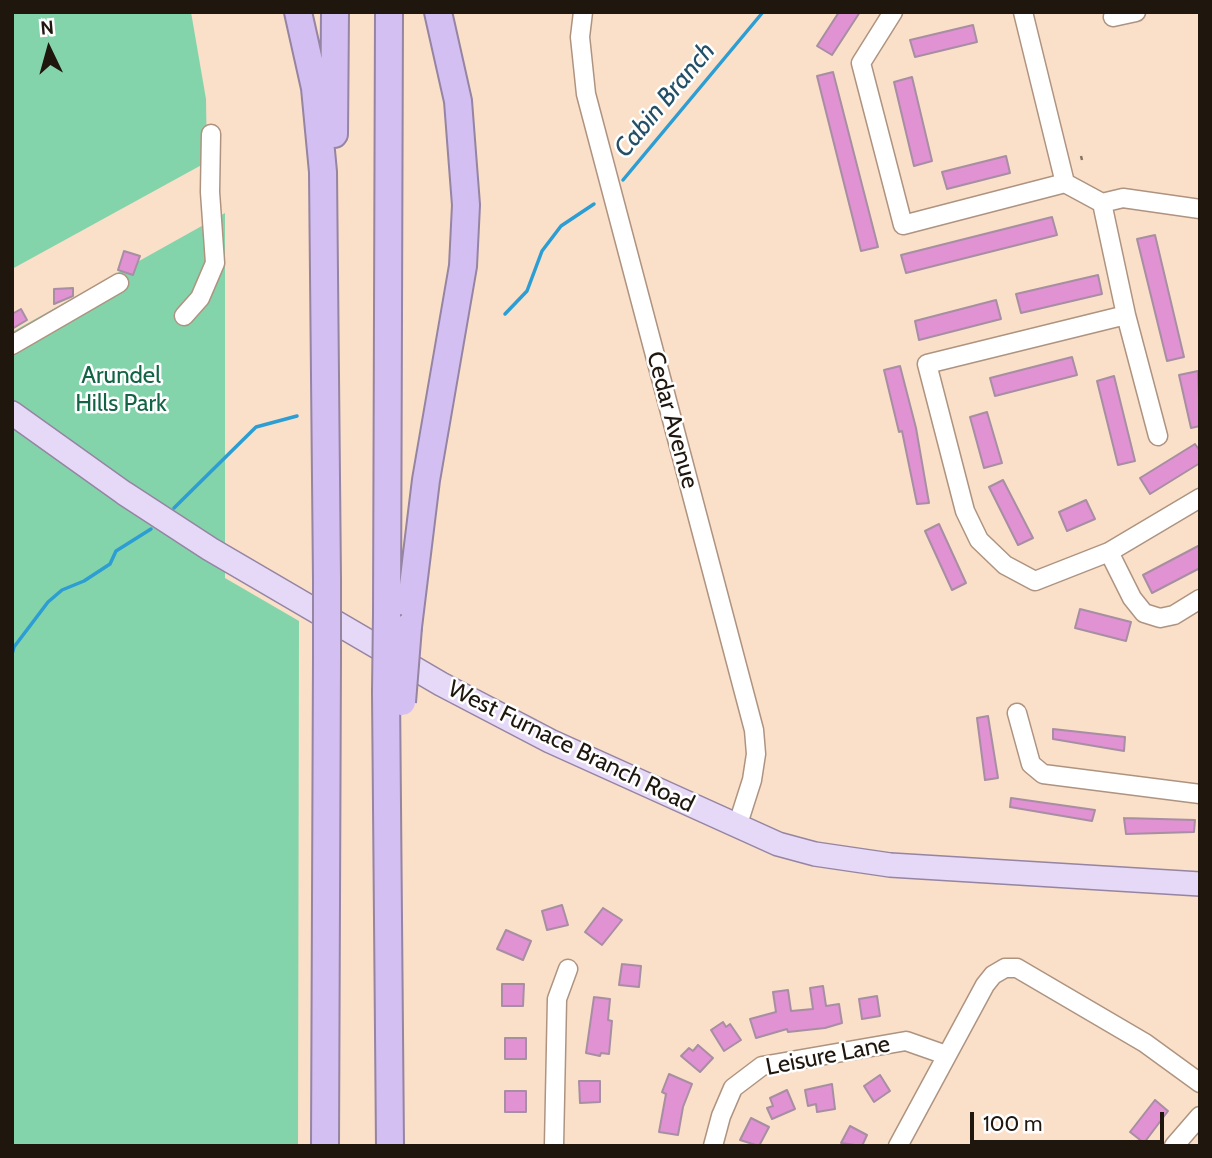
<!DOCTYPE html>
<style>
body{margin:0}
#map{position:relative;width:1212px;height:1158px;overflow:hidden;background:#fadfc9;font-family:Cabin,sans-serif}
canvas{display:block}
.frame{position:absolute;inset:0;border:14px solid #1f160e;pointer-events:none}
.north{position:absolute;left:14px;top:14px;width:70px;height:70px;-webkit-text-stroke:5px #fff;paint-order:stroke;rotate:355deg;font-size:19px;font-weight:700;line-height:28px;text-align:center;color:#1f160e}
.north::after{content:'';display:block;margin:auto;width:24px;height:32px;background:#1f160e;clip-path:polygon(50% 0,100% 100%,50% 72%,0 100%)}
.scale{position:absolute;left:970px;top:1112px;width:194px;height:32px;box-sizing:border-box;border:4px solid #1f160e;border-top:0;padding-left:9px;font-size:21px;line-height:24px;white-space:nowrap;color:#1f160e;-webkit-text-stroke:5px #fff;paint-order:stroke}
</style>
<div id="map">
<canvas width="1212" height="1158"></canvas>
<div class="frame"></div>
<div class="north">N</div>
<div class="scale">100 m</div>
</div>
<script>
const ctx = document.querySelector('canvas').getContext('2d');
ctx.lineJoin = 'round';
function fill(path, color) {
  ctx.fillStyle = color;
  ctx.fill(path, 'evenodd');
}
function toPath(rows) {
  const path = new Path2D();
  for (const r of rows) {
    path.moveTo(r[0], r[1]);
    for (let i = 2; i < r.length; i += 2) path.lineTo(r[i], r[i + 1]);
  }
  return path;
}
function stroke(path, color, width, dash) {
  ctx.strokeStyle = color;
  ctx.lineWidth = width;
  ctx.lineCap = dash ? 'butt' : 'round';
  ctx.setLineDash(dash || []);
  ctx.stroke(path);
}
function label(font, color, halo, rows, align = 'center') {
  ctx.font = font + ' Cabin,sans-serif';
  ctx.lineWidth = 5;
  ctx.setLineDash([]);
  ctx.textBaseline = 'middle';
  ctx.strokeStyle = halo;
  ctx.fillStyle = color;
  for (const [text, x, y, turn = 0] of rows) {
    ctx.save();
    ctx.translate(x, y);
    ctx.rotate((+turn || 0) * Math.PI / 180);
    ctx.textAlign = isNaN(turn) ? turn : align;
    if (halo) ctx.strokeText(text, 0, 0);
    ctx.fillText(text, 0, 0);
    ctx.restore();
  }
}
fill(toPath([
 [12,12,191,12,206,99,207,162,12,269],
 [225,213,225,578,299,621,298,1146,12,1146,12,332]
]), '#84d4ab');
stroke(toPath([
 [623,180,763,12],
 [505,314,527,291,542,251,561,226,594,204],
 [174,508,256,427,297,416],
 [12,654,14,647,48,602,62,590,84,581,110,564,116,551,151,529]
]), '#2c9ed3', 3.5);
const building = toPath([
 [839,12,860,12,832,55,817,46,839,12],
 [973,25,977,42,915,57,910,40,973,25],
 [833,72,878,247,861,251,817,76,833,72],
 [912,77,932,161,914,166,894,82,912,77],
 [1006,156,1010,173,947,189,942,172,1006,156],
 [1052,217,1057,235,906,273,901,255,1052,217],
 [1155,235,1184,357,1167,361,1137,239,1155,235],
 [124,251,140,256,133,275,118,270,124,251],
 [1098,275,1102,294,1021,313,1016,294,1098,275],
 [73,288,73,296,54,304,54,289,73,288],
 [996,300,1001,319,919,340,915,321,996,300],
 [21,309,27,320,12,329,12,314,21,309],
 [1072,357,1077,375,995,396,990,378,1072,357],
 [900,366,916,428,929,503,917,504,902,431,899,432,884,370,900,366],
 [1198,371,1200,426,1191,428,1179,375,1198,371],
 [1114,376,1135,461,1118,465,1097,381,1114,376],
 [987,412,1002,463,984,468,970,417,987,412],
 [1195,444,1200,451,1200,463,1150,494,1140,478,1195,444],
 [1003,480,1033,538,1018,545,989,487,1003,480],
 [1086,500,1095,519,1067,531,1059,512,1086,500],
 [939,524,966,583,952,590,925,531,939,524],
 [1200,545,1200,568,1152,593,1143,575,1200,545],
 [1080,609,1131,622,1126,641,1075,628,1080,609],
 [988,716,998,778,985,780,977,718,988,716],
 [1053,729,1125,737,1124,751,1053,739,1053,729],
 [1011,798,1095,810,1092,821,1010,807,1011,798],
 [1124,818,1195,820,1194,832,1126,834,1124,818],
 [562,905,568,925,547,930,542,911,562,905],
 [603,908,622,920,602,945,585,932,603,908],
 [506,930,531,941,523,960,497,949,506,930],
 [622,964,641,966,639,987,619,985,622,964],
 [502,984,524,984,523,1006,502,1006,502,984],
 [823,986,826,1006,839,1004,842,1023,825,1028,788,1032,787,1029,756,1038,750,1019,776,1012,773,992,788,990,791,1011,813,1009,810,988,823,986],
 [877,996,880,1016,862,1019,859,999,877,996],
 [594,997,610,999,608,1020,612,1021,609,1054,601,1053,600,1056,586,1053,594,997],
 [723,1022,726,1027,730,1024,741,1040,724,1051,711,1030,723,1022],
 [505,1038,526,1038,526,1059,505,1059,505,1038],
 [698,1045,713,1058,700,1072,681,1056,689,1048,693,1051,698,1045],
 [669,1074,692,1084,683,1107,678,1135,659,1132,666,1094,662,1092,669,1074],
 [880,1075,890,1091,874,1102,864,1086,880,1075],
 [579,1081,600,1081,600,1102,580,1103,579,1081],
 [832,1084,835,1109,817,1112,816,1104,808,1106,805,1090,832,1084],
 [787,1090,795,1109,772,1119,767,1108,773,1106,770,1098,787,1090],
 [505,1091,526,1091,526,1112,505,1112,505,1091],
 [1155,1100,1168,1111,1144,1143,1130,1132,1155,1100],
 [751,1118,769,1127,759,1146,740,1140,751,1118],
 [850,1126,867,1135,862,1146,841,1143,850,1126]
]);
fill(building, '#e092d2');
stroke(building, '#a78ea2', 2);
const minor = toPath([
 [583,12,580,37,586,94,754,730,756,754,752,780,737,827],
 [893,12,861,63,903,225,1065,183,1102,203,1123,198,1200,209],
 [1023,12,1065,183],
 [1113,17,1136,12],
 [1102,203,1126,315,927,364,965,511,979,540,1005,565,1035,581,1109,552,1200,498],
 [1126,315,1158,436],
 [184,316,200,298,215,263,210,192,211,134],
 [12,345,119,283],
 [1109,552,1132,598,1144,613,1160,618,1174,615,1200,599],
 [1017,713,1031,764,1043,774,1200,794],
 [554,1146,557,999,568,969],
 [713,1146,721,1116,733,1088,762,1066,906,1041,946,1055],
 [898,1146,985,985,993,975,1005,968,1017,968,1145,1043,1200,1083],
 [1174,1146,1200,1116]
]);
const major = toPath([
 [12,413,124,493,210,549,441,684,550,741,778,844,815,854,890,865,1200,884]
]);
const highway = toPath([
 [298,12,315,88,323,172,327,580],
 [334,134,335,12],
 [387,614,389,12],
 [408,627,426,480,463,266,466,205,458,101,438,12],
 [386,692,390,1146],
 [325,1146,327,657]
]);
stroke(minor, '#ae9480', 21);
stroke(major, '#9584a2', 26);
stroke(highway, '#9584a2', 30);
stroke(toPath([
 [1081,156,1082,160]
]), '#847364', 2.5, [5, 3.5]);
stroke(minor, '#fff', 18);
stroke(major, '#e5d9f7', 23);
stroke(highway, '#d4bff2', 26);
const highwayBridge = toPath([
 [327,657,327,580],
 [386,692,387,614],
 [402,702,408,627]
]);
stroke(highwayBridge, '#9584a2', 30, []);
stroke(highwayBridge, '#d4bff2', 26);
label('24px', '#126444', '#fff', [
 ["Arundel",121,376],
 ["Hills Park",121,404]
]);
label('24px', '#1f160e', '#fff', [
 ["Cedar Avenue",672,420,75],
 ["West Furnace Branch Road",571,747,26],
 ["Leisure Lane",828,1056,-11]
]);
label('italic 26px', '#245067', '#fff', [
 ["Cabin Branch",665,100,-50]
]);
</script>
